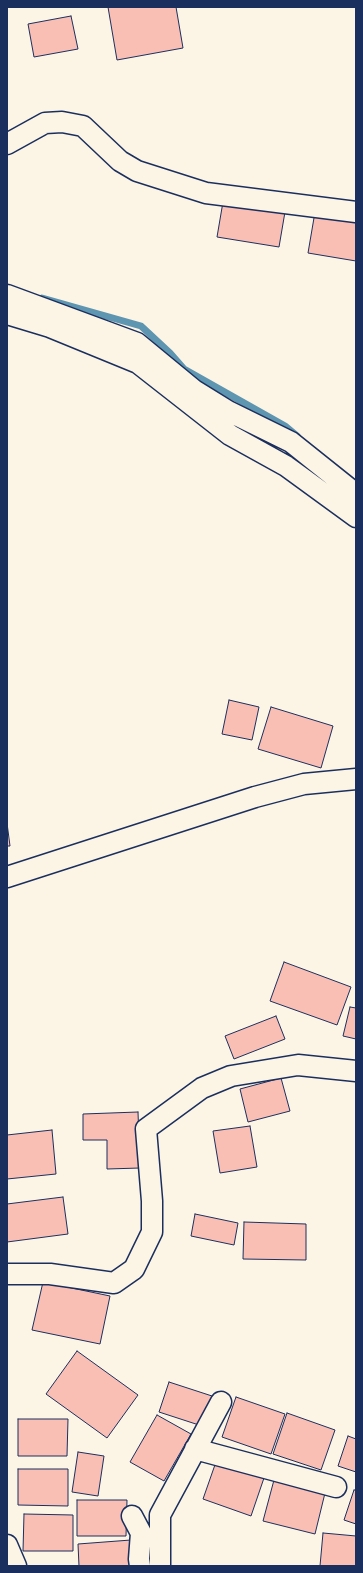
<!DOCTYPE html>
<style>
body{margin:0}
#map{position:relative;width:363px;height:1573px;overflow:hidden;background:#fcf5e5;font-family:Mali,sans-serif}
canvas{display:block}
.frame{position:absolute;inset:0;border:8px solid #1b2f5e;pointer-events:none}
</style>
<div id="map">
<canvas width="363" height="1573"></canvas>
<div class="frame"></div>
</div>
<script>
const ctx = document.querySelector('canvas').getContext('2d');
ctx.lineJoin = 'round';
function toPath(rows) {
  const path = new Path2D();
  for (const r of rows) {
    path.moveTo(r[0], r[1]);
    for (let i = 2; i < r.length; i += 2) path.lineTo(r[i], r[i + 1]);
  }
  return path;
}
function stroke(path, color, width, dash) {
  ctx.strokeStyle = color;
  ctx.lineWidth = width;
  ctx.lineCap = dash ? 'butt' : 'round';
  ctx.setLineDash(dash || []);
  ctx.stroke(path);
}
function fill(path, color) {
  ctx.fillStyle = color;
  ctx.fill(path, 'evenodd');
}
stroke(toPath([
 [42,298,141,326,170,353,184,369,285,426,297,436]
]), '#5e95b0', 7);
const building = toPath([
 [108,7,176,7,183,48,117,60,108,7],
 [71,16,78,49,34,57,28,24,71,16],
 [224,196,286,206,279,247,217,237,224,196],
 [315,212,356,219,356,261,308,253,315,212],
 [229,700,259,707,252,740,222,734,229,700],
 [271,707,333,726,321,768,258,749,271,707],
 [7,823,10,846,7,846,7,823],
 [284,962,351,987,337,1025,270,1001,284,962],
 [350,1007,356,1008,356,1039,343,1036,350,1007],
 [276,1016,285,1039,234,1059,225,1036,276,1016],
 [281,1078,290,1111,248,1122,240,1089,281,1078],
 [138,1112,140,1168,107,1169,107,1140,83,1140,83,1114,138,1112],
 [250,1126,257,1167,220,1173,213,1131,250,1126],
 [52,1130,56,1174,7,1179,7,1135,52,1130],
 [63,1197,68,1234,7,1242,7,1204,63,1197],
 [195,1214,238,1223,234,1245,191,1236,195,1214],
 [244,1222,306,1224,306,1260,243,1259,244,1222],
 [43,1282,110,1296,100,1344,32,1330,43,1282],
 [77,1351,138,1395,107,1438,46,1394,77,1351],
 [169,1382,212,1396,202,1426,159,1412,169,1382],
 [236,1397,285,1414,271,1454,222,1437,236,1397],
 [287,1413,335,1430,321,1470,273,1454,287,1413],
 [157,1415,191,1434,164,1481,130,1462,157,1415],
 [18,1419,68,1419,67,1456,18,1456,18,1419],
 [348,1436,356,1439,356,1472,338,1466,348,1436],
 [78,1452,104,1456,98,1496,72,1492,78,1452],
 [217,1459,265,1475,251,1516,203,1499,217,1459],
 [18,1469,68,1469,68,1506,18,1505,18,1469],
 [274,1480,325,1493,315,1534,263,1521,274,1480],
 [354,1490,356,1490,356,1524,344,1520,354,1490],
 [77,1500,127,1500,126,1536,77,1536,77,1500],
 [24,1514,73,1515,73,1551,23,1551,24,1514],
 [323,1533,356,1536,356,1566,320,1566,323,1533],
 [131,1540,132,1566,79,1566,78,1544,131,1540]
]);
fill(building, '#fabfb4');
stroke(building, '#1b2f5e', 1);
const street = toPath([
 [7,144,45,123,62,122,83,126,120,161,137,171,206,193,356,212],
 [7,295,137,343,194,390,228,411,291,442,356,494],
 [7,314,50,327,138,363,230,435,286,466,356,517],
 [7,877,255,797,304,784,356,779],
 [7,1274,50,1274,114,1283,134,1269,152,1232,152,1201,146,1129,202,1088,231,1076,298,1065,356,1071],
 [195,1449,336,1487],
 [132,1516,141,1533,139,1559,140,1566],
 [7,1545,16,1566],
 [160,1566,160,1515,221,1402]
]);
stroke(street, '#1b2f5e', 23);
stroke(street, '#fcf5e5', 20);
</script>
